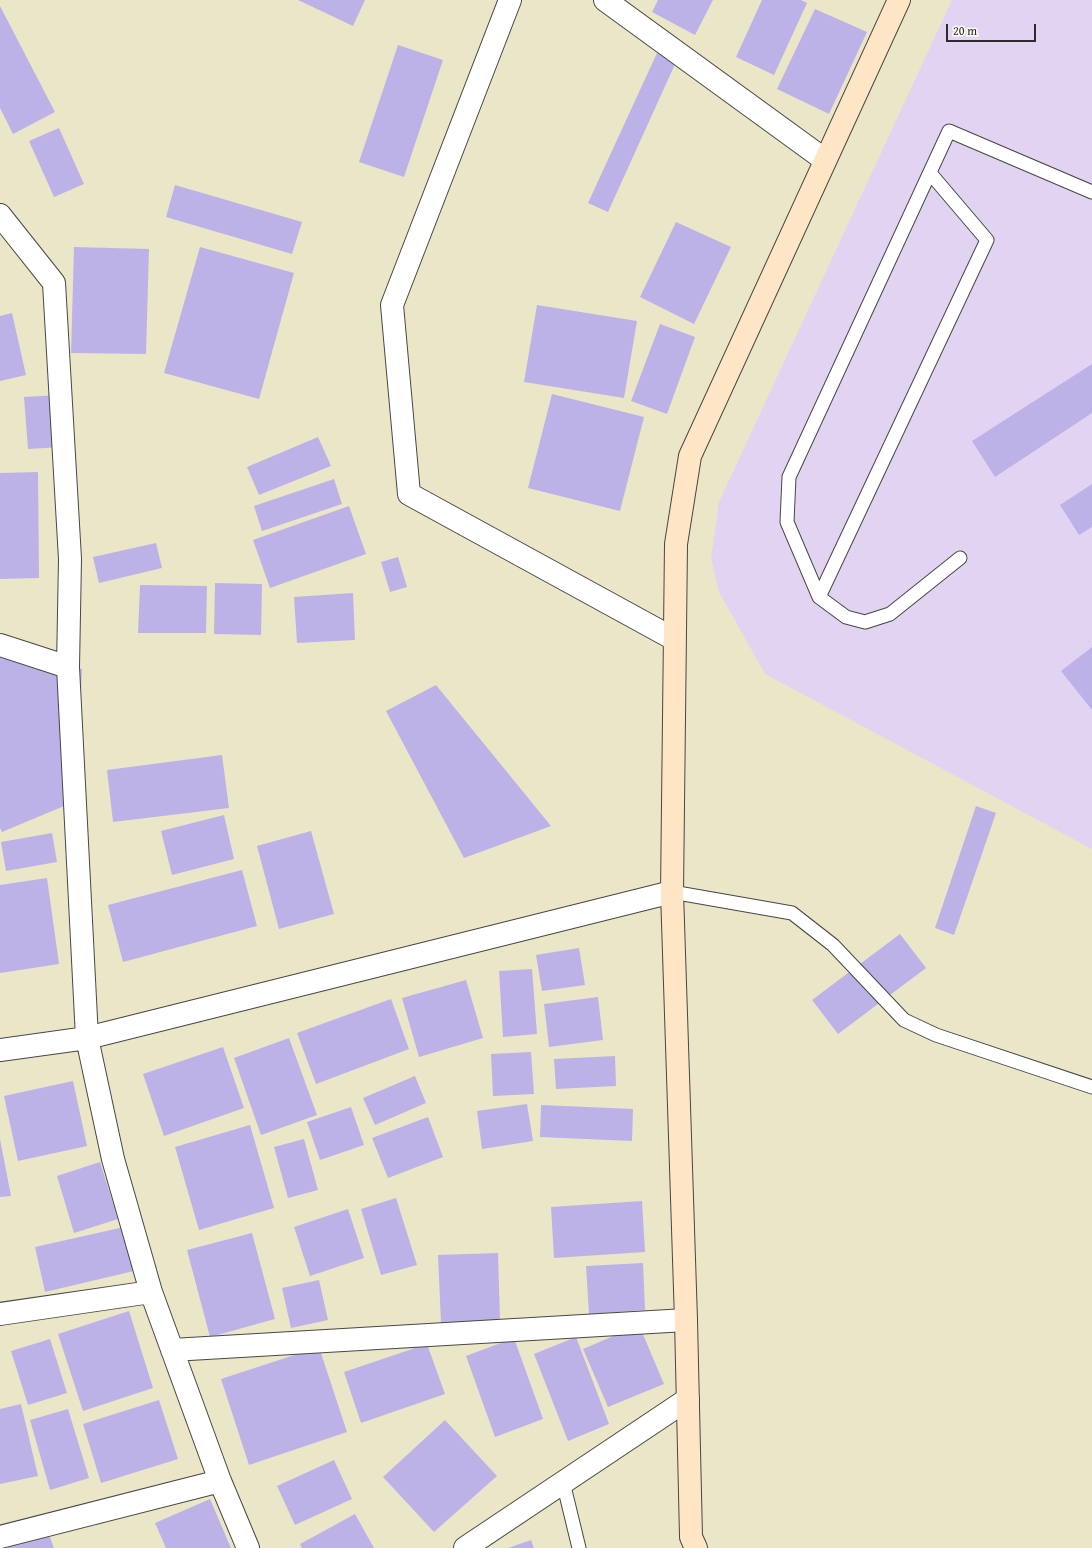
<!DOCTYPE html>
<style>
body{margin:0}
#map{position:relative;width:1092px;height:1548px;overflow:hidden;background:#ebe6c8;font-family:"Gentium Book Plus",serif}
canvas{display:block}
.scale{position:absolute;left:946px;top:24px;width:90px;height:18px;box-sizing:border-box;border:2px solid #2b2b2b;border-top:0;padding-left:5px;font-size:12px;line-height:14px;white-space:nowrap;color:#2b2b2b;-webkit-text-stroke:3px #fdfcf7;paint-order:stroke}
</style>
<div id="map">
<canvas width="1092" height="1548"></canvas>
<div class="scale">20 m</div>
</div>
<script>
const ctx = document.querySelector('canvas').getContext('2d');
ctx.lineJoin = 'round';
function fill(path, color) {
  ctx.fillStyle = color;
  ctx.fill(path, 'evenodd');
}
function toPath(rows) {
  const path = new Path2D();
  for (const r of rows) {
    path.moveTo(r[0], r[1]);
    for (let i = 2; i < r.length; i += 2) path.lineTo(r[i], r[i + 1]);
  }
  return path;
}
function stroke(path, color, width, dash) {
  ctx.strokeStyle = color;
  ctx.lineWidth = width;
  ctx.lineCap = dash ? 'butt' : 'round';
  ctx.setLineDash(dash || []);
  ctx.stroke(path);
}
fill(toPath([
 [952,0,1092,0,1092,849,765,674,719,592,711,558,719,502]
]), '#e3d3f2');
fill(toPath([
 [298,0,365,0,353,26],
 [658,0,713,0,695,35,652,12],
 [762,0,801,0,807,3,774,75,736,57],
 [0,6,55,112,13,134,0,108],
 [815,9,867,32,829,114,777,89],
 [398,45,443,60,404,177,359,162],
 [657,53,676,62,608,212,588,203],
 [59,128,84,184,54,197,29,141],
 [175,185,302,222,292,254,166,217],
 [676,222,731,247,694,324,640,297],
 [74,247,149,249,146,354,71,353],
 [200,247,294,273,259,399,164,373],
 [537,305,637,321,624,398,524,382],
 [12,313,26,375,0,381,0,316],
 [660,324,695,337,667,414,631,401],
 [1092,364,1092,413,995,477,972,441],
 [552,394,644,417,620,511,528,488],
 [59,395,62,447,28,449,24,397],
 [318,437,331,466,259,495,247,467],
 [38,472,39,578,0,579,0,473],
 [334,479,342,504,262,531,254,506],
 [1092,484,1092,527,1079,535,1060,505],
 [349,506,366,554,270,588,253,540],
 [156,543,162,568,99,583,93,557],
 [398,557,407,587,390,592,381,562],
 [215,583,262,584,261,635,214,634],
 [140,585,207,586,206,633,138,633],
 [353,593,355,640,297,643,294,597],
 [1092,647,1092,710,1061,671],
 [0,653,82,669,76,801,2,832,0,828],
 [436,685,551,826,464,858,386,711],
 [222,755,229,808,113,822,107,770],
 [976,806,996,813,954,935,935,928],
 [224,815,234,859,172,875,161,831],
 [311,831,334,914,279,929,257,846],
 [52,833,57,862,6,871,1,842],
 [242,870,257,926,123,962,108,905],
 [47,878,59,964,0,973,0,885],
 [900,934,926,968,838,1034,812,1000],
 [579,948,585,985,542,991,536,955],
 [532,969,537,1034,503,1037,499,971],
 [466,980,483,1038,419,1057,402,998],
 [598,997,603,1040,549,1047,544,1004],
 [391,999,409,1049,316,1084,297,1033],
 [289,1038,317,1115,261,1135,234,1058],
 [223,1047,244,1108,164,1136,143,1074],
 [531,1052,534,1094,493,1096,491,1054],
 [615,1056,616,1086,556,1089,554,1059],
 [415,1076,426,1103,375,1125,363,1098],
 [73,1081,87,1146,18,1161,4,1096],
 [527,1104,533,1141,482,1149,477,1111],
 [541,1105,633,1109,632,1141,540,1137],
 [351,1107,364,1145,320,1160,307,1122],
 [428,1117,443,1157,388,1178,372,1138],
 [250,1125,274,1208,199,1230,175,1147],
 [0,1139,11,1196,0,1197],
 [304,1139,318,1190,288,1198,274,1147],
 [100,1162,118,1219,74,1233,57,1176],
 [396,1198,417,1265,381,1275,361,1209],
 [642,1201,645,1252,554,1258,551,1207],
 [348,1209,364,1258,310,1276,294,1227],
 [124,1227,134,1271,45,1292,35,1247],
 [252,1233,275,1319,210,1337,187,1250],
 [498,1253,500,1321,441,1323,438,1255],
 [643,1263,645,1310,589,1314,586,1266],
 [319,1280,328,1320,291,1328,282,1288],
 [129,1311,153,1388,83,1411,58,1334],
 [639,1325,664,1384,608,1407,583,1349],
 [576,1337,609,1424,568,1441,534,1354],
 [514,1338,543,1419,495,1437,466,1356],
 [50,1339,67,1393,28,1405,11,1351],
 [427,1344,445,1394,361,1423,344,1372],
 [319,1347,347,1432,249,1465,221,1379],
 [159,1400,178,1459,101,1483,83,1424],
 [21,1404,38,1476,0,1484,0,1409],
 [68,1409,89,1478,50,1490,30,1420],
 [445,1420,497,1476,434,1532,383,1477],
 [334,1460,352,1499,295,1525,277,1486],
 [210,1499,231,1548,166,1548,155,1523],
 [355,1514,374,1548,302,1548,300,1544],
 [47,1529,54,1548,2,1548],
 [531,1540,534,1548,508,1548]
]), '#bdb2e8');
const service = toPath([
 [960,558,890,614,865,622,846,617,819,597,787,522,789,477,949,131,1092,192],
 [819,597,987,240,930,173],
 [672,892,792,913,833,945,904,1020,936,1035,1092,1087],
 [563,1482,579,1548]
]);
const minor = toPath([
 [510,0,392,305,409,494,674,639],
 [605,0,825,160],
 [0,215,54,283,70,559,68,667,87,1038,113,1159,151,1292,220,1481,248,1548],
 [0,645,68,667],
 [0,1050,87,1038,672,892],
 [0,1314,151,1292],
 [172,1350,686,1320],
 [0,1537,220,1481],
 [465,1548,688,1399]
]);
const secondary = toPath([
 [696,1548,691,1537,686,1320,672,892,676,544,690,456,899,0]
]);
stroke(service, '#484743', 15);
stroke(minor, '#484743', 24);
stroke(secondary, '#484743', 24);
stroke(service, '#fff', 13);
stroke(minor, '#fff', 22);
stroke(secondary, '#fde5c5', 22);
</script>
